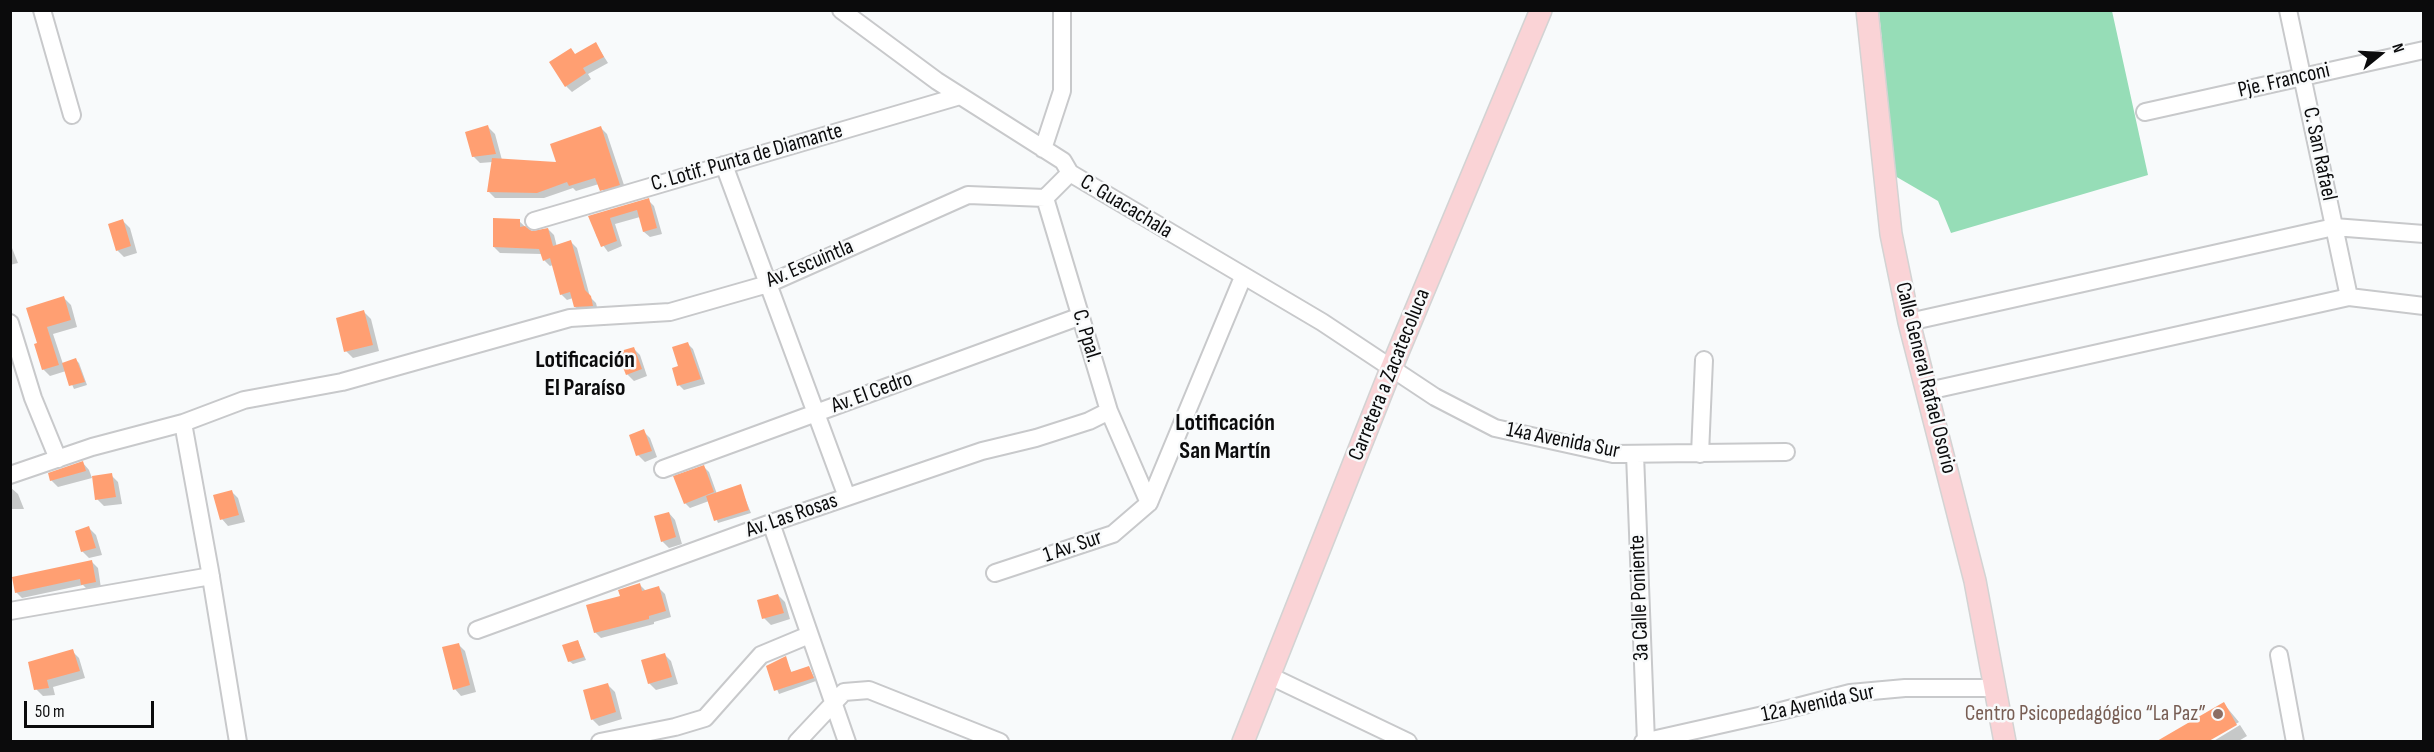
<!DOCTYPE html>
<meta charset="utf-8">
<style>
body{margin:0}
#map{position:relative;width:2434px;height:752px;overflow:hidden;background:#f8fafb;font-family:"Sofia Sans Condensed",sans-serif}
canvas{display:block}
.frame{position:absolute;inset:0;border:12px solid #0b0b0c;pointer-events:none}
.north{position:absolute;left:2350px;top:24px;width:60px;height:60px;-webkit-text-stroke:4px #f8fafb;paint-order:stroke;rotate:72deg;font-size:16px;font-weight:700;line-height:24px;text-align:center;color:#0b0b0c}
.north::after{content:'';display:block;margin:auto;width:21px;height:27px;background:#0b0b0c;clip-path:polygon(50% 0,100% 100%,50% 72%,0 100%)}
.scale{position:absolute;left:24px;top:701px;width:130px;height:27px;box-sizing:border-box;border:3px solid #0b0b0c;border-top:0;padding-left:8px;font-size:18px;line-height:21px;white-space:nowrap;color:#0b0b0c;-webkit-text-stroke:4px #f8fafb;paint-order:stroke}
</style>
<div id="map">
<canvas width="2434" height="752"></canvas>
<div class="frame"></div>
<div class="north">N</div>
<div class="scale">50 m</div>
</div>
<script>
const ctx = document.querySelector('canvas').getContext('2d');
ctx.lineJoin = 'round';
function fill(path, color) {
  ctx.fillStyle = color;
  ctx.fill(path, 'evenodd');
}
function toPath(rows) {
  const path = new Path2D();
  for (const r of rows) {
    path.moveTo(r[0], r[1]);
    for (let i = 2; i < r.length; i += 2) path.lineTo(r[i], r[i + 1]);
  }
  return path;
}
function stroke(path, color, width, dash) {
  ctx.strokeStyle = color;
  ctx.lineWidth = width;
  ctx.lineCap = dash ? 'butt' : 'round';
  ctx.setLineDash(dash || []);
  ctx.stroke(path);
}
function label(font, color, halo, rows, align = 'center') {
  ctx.font = font + ' "Sofia Sans Condensed",sans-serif';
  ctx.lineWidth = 5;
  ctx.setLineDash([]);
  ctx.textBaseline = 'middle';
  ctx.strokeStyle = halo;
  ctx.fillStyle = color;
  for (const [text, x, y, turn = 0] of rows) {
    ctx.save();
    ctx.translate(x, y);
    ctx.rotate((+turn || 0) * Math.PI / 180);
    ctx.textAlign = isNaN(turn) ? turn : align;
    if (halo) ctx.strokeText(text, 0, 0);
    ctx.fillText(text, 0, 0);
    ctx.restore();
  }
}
fill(toPath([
 [1879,11,2112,11,2148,175,1951,233,1938,201,1895,176]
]), '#96ddb7');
fill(toPath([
 [596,44,608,63,588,74,591,79,572,92,566,86,576,55],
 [488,127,495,134,502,160,558,163,600,127,607,134,626,191,607,196,599,184,576,191,573,188,544,198,495,198,489,192,493,162,480,163,473,156],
 [648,200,654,206,662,234,650,237,644,232,640,217,615,224,622,246,608,252,597,237,590,217],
 [123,221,130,228,137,253,124,257,117,250],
 [519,221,532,233,548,229,554,235,557,247,571,242,577,248,590,297,596,303,598,311,581,312,575,307,573,298,567,300,561,294,553,265,550,266,544,260,542,254,500,253,494,247],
 [10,243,18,263,10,265],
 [64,298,71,305,77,327,53,334,63,364,76,360,79,363,87,385,74,389,66,371,50,376,43,369,39,344,28,309],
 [364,312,371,319,379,351,353,358,346,351],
 [687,343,693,349,705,384,684,390,679,385,680,367],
 [633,348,640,355,647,376,634,381,627,374],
 [643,431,650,438,657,457,645,462,638,455],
 [83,463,89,470,92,478,58,487,51,480],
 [704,467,709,472,717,494,740,486,751,513,718,523,709,501,690,508,685,503],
 [111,475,118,482,122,504,104,506,97,499],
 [10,487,18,494,24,509,10,509],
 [231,491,238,498,245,522,228,526,222,519],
 [669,513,675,520,682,544,669,548,662,541],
 [89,528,96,535,102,555,89,558,82,551],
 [92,562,98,568,101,588,88,590,83,585,22,598,16,592],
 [640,585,646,591,659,588,665,594,671,617,654,622,654,624,601,638,595,632,622,597],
 [778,595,785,602,790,619,771,625,764,618],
 [578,641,586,660,573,664,569,661],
 [458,644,465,651,476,692,461,696,455,689],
 [72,651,79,658,85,678,53,687,55,695,43,696,36,689],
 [664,654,671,661,678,684,656,690,649,683],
 [785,658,792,673,809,667,816,681,779,694,767,666],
 [608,685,615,692,622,719,599,726,592,719],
 [2224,704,2239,722,2206,742,2169,742,2167,738],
 [2240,725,2247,736,2237,742,2212,742]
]), '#0003');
fill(toPath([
 [596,42,604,57,583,68,586,73,565,87,549,62,571,48,575,54],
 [488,125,496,154,472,157,465,132],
 [601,126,620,185,600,191,595,178,569,186,567,182,537,193,487,192,492,158,556,162,550,144],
 [649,198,657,228,643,232,637,210,610,218,617,241,601,247,588,216],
 [493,218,520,219,520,227,525,226,532,231,548,228,553,246,571,240,585,290,591,296,593,306,574,307,570,292,560,295,550,258,543,261,539,249,493,247],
 [123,219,131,246,116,251,108,224],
 [64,296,71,320,47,327,59,365,42,370,34,344,37,343,26,308],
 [364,310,373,345,344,352,336,318],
 [688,342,701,379,677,386,672,368,678,366,672,347],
 [634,347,642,369,626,375,617,352],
 [76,358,85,382,69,386,62,363],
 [644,429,652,451,636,456,629,435],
 [83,461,86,471,50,481,48,473],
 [704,465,714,492,684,504,673,476],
 [112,473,116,497,95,500,92,476],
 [741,484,749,510,714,521,706,496],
 [232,490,239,515,220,520,213,495],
 [669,512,676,537,661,542,654,516],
 [89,526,96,548,81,552,75,531],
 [92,560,96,582,81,585,80,579,15,593,12,577],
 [640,583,642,591,659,586,666,611,649,616,649,619,594,633,586,605,620,596,618,590],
 [778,594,784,613,762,619,757,600],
 [578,640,584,657,568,662,562,645],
 [459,643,470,685,453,690,442,647],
 [73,649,80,671,47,680,49,688,34,690,28,662],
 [665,653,672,677,648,684,641,660],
 [786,656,791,672,809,666,814,678,774,691,766,666],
 [608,683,616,712,591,720,583,690],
 [2224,702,2237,725,2209,741,2157,741]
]), '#ff9f72');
const minor = toPath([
 [42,10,72,115],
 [841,10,937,81,1063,161,1070,173,1322,322,1435,397,1495,428,1613,454,1786,452],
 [2288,10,2349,297],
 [2145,112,2424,50],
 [1043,149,1062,91,1062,10],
 [724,165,847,497],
 [1070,173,1045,198,1109,411,1149,503],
 [534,221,960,96],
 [1909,322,2334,227,2424,234],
 [10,323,33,398,58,459],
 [1928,391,2349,297,2424,306],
 [183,423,210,571,238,742],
 [1635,454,1646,742],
 [1700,454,1704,360],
 [663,469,1081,316],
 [10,475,92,447,183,423,244,400,342,382,570,318,670,312,768,284,968,195,1045,198],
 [771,523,847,742],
 [995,573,1113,534,1149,503,1243,277],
 [10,611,211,576],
 [477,630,771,523,982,451,1036,438,1089,421,1109,411],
 [2279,655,2295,742],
 [1270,676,1408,742],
 [600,742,675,727,705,718,761,655,809,635],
 [797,742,844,692,869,690,1000,742],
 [1643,742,1781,711,1850,693,1905,688,1995,688]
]);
const major = toPath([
 [1867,10,1891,234,1909,322,1975,581,2005,742],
 [1243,742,1391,369,1541,10]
]);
stroke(minor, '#c8c9cb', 20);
stroke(major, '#d3d3d3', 24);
stroke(minor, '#fff', 16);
stroke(major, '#fad3d6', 21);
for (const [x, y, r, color] of [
 [2218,714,6,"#8d6e63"]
]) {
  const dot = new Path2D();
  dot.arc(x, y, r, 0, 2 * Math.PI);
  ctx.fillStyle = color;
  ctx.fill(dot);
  stroke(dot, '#f8fafb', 2);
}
label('22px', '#0b0b0c', '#f8fafb', [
 ["Pje. Franconi",2284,81,-13],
 ["C. San Rafael",2319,154,78],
 ["C. Lotif. Punta de Diamante",747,158,-16],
 ["C. Guacachala",1126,207,31],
 ["Av. Escuintla",810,264,-23],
 ["C. Ppal.",1086,336,73],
 ["Carretera a Zacatecoluca",1390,375,-68],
 ["Calle General Rafael Osorio",1925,378,76],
 ["Av. El Cedro",872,393,-20],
 ["14a Avenida Sur",1563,441,11],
 ["Av. Las Rosas",792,516,-19],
 ["1 Av. Sur",1073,547,-19],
 ["3a Calle Poniente",1640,598,-92],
 ["12a Avenida Sur",1818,704,-12]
]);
label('22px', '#785e54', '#f8fafb', [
 ["Centro Psicopedagógico “La Paz”",2206,714]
], 'right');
label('bold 24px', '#0b0b0c', '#f8fafb', [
 ["Lotificación",585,361],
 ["El Paraíso",585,389],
 ["Lotificación",1225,424],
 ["San Martín",1225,452]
]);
</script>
